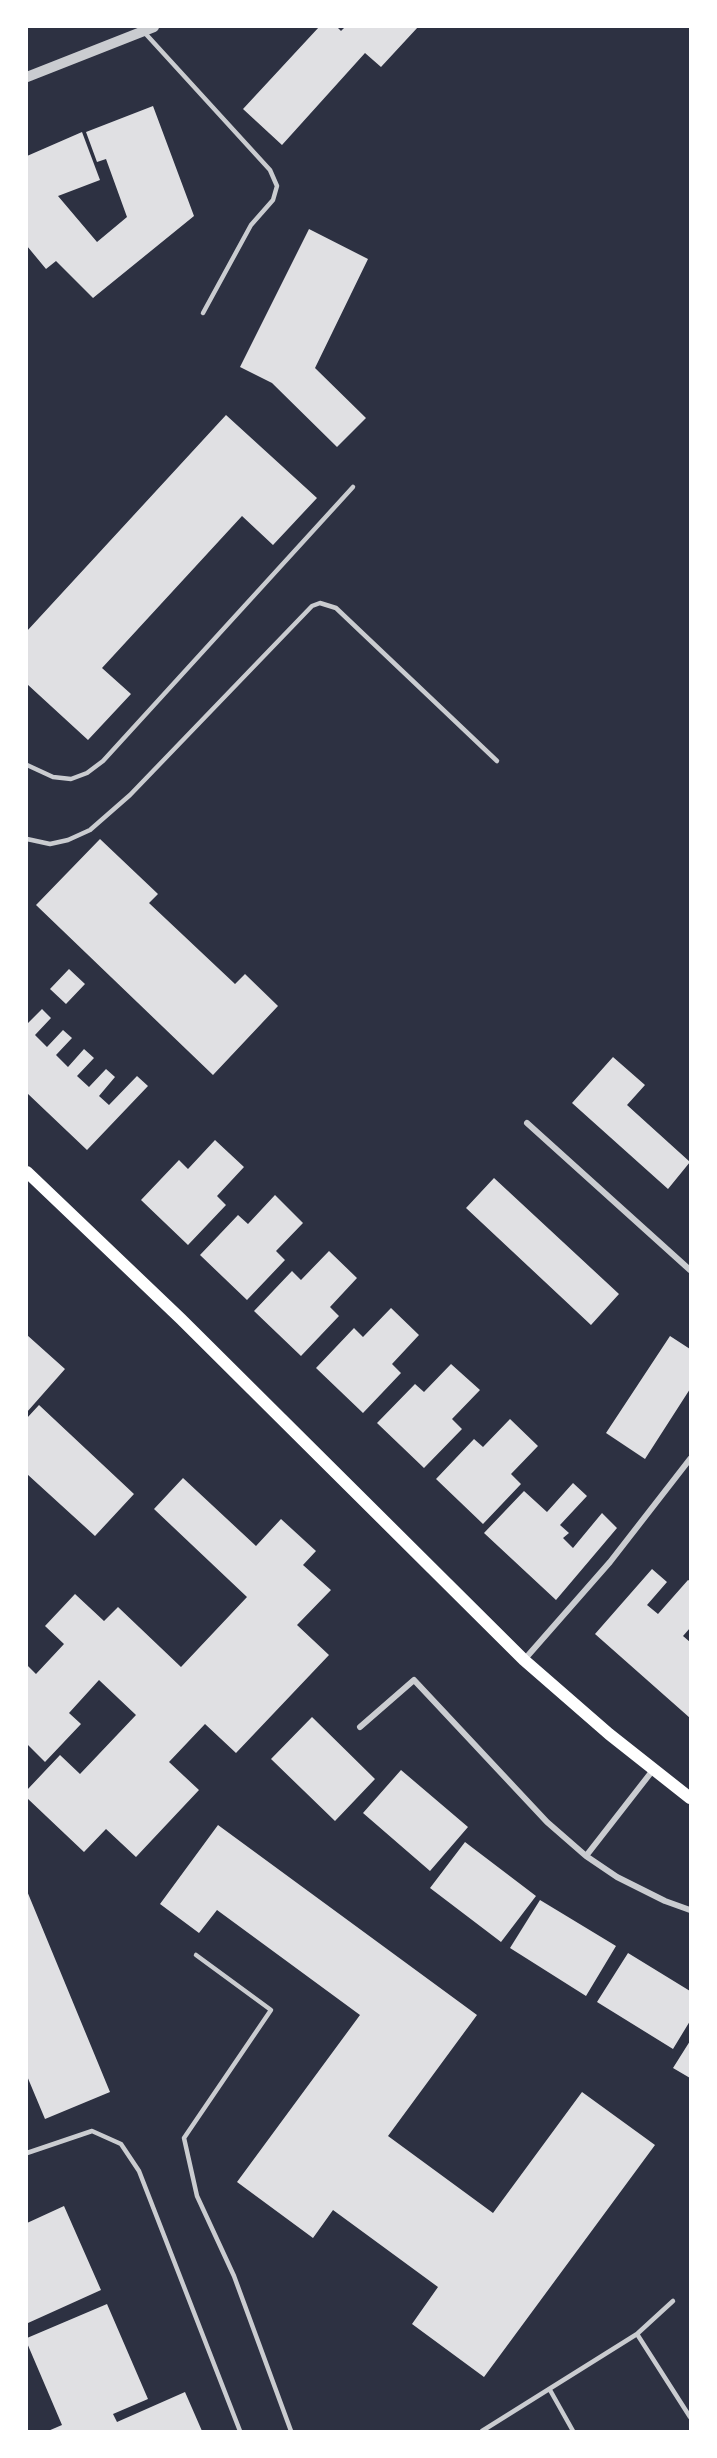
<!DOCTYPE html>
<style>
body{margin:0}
#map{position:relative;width:717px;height:2458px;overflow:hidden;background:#2d3142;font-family:"PT Sans",sans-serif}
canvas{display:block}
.frame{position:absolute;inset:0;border:28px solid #fff;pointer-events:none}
</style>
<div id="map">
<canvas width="717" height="2458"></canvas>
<div class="frame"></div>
</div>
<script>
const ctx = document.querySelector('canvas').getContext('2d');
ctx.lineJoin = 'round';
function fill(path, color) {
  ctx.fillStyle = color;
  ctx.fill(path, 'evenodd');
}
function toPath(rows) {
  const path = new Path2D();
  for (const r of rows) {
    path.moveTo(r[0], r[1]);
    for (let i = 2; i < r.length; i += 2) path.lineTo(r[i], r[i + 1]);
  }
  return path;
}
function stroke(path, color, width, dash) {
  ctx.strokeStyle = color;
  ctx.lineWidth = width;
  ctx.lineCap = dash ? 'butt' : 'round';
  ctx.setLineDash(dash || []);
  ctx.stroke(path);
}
fill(toPath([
 [319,27,337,27,341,31,345,27,418,27,381,67,365,53,282,145,243,109],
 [153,106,194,216,93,298,56,261,46,269,27,246,27,156,82,132,100,180,58,196,97,242,127,217,106,159,97,162,86,132],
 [309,229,368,259,315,368,366,418,337,447,272,383,240,367],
 [226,415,317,498,273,545,242,516,102,668,131,694,88,740,27,684,27,631],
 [100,839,158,894,149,903,235,984,245,974,278,1006,213,1075,36,905],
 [69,969,85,984,66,1004,50,989],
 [42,1009,51,1018,35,1035,47,1047,63,1030,72,1038,56,1055,68,1067,84,1049,94,1058,77,1076,89,1087,106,1069,115,1077,99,1096,109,1105,137,1076,148,1086,87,1150,27,1093,27,1024],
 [613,1057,645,1085,627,1105,690,1162,668,1189,572,1103],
 [215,1140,244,1167,217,1196,226,1205,188,1245,141,1200,179,1160,188,1169],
 [494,1178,619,1294,591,1325,466,1208],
 [275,1195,303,1223,276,1251,285,1260,247,1300,200,1255,238,1215,248,1224],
 [329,1251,357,1278,330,1307,339,1316,301,1356,254,1311,292,1271,301,1280],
 [391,1308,419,1335,392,1364,401,1373,363,1413,316,1368,354,1328,363,1337],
 [27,1335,65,1369,27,1412],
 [670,1336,690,1349,690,1389,645,1459,606,1433],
 [451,1364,480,1390,452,1419,462,1429,424,1468,377,1423,415,1384,424,1392],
 [39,1405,134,1494,95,1536,27,1474,27,1418],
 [510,1419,538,1446,511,1474,521,1484,483,1524,436,1479,474,1439,483,1447],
 [183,1478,256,1546,281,1519,316,1551,303,1565,331,1590,297,1625,329,1655,236,1753,205,1724,169,1762,199,1790,136,1857,106,1829,84,1852,27,1798,27,1790,60,1755,80,1774,136,1715,99,1680,69,1713,81,1724,45,1762,27,1744,27,1665,36,1674,64,1644,45,1626,75,1594,104,1621,118,1607,181,1667,247,1597,154,1509],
 [573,1483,587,1496,560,1525,569,1533,563,1538,573,1548,602,1513,617,1528,556,1600,484,1533,524,1491,547,1512],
 [652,1569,667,1582,647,1605,658,1614,688,1580,690,1581,690,1628,683,1636,690,1642,690,1718,595,1634],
 [312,1717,375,1779,335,1821,271,1759],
 [401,1770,468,1827,430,1871,363,1813],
 [218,1825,477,2015,388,2136,493,2213,582,2092,655,2145,484,2377,412,2324,438,2287,333,2210,313,2238,237,2182,360,2015,217,1910,199,1933,160,1904],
 [465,1842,536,1896,501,1942,430,1888],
 [27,1891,110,2092,45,2119,27,2076],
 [540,1900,616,1946,586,1996,510,1948],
 [628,1953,690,1991,690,2021,673,2049,597,2002],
 [690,2041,690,2078,673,2068],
 [64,2206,101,2290,28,2323,27,2223],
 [107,2304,148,2399,113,2414,117,2422,185,2392,202,2431,48,2431,62,2425,27,2343,27,2338]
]), '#e0e0e3');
stroke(toPath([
 [144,32,270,170,277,186,273,200,251,225,203,313],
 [27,765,53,777,71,779,87,773,103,761,353,487],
 [27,839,50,844,68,840,90,830,130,795,312,606,320,603,336,608,497,761],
 [196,1955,271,2010,184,2138,197,2196,234,2276,291,2431],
 [27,2153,92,2131,121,2144,139,2171,240,2431],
 [637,2334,690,2417],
 [550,2390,573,2431],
 [482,2431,637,2334,673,2301]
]), '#caccd0', 4.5);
stroke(toPath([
 [527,1123,690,1270],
 [524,1660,610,1562,690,1459],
 [360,1727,414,1680,547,1822,586,1856,617,1877,665,1901,690,1910],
 [586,1856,653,1770]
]), '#caccd0', 6);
stroke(toPath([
 [27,77,154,27]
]), '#caccd0', 10);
stroke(toPath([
 [27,1172,181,1319,524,1660,609,1734,690,1798]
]), '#fff', 12);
</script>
